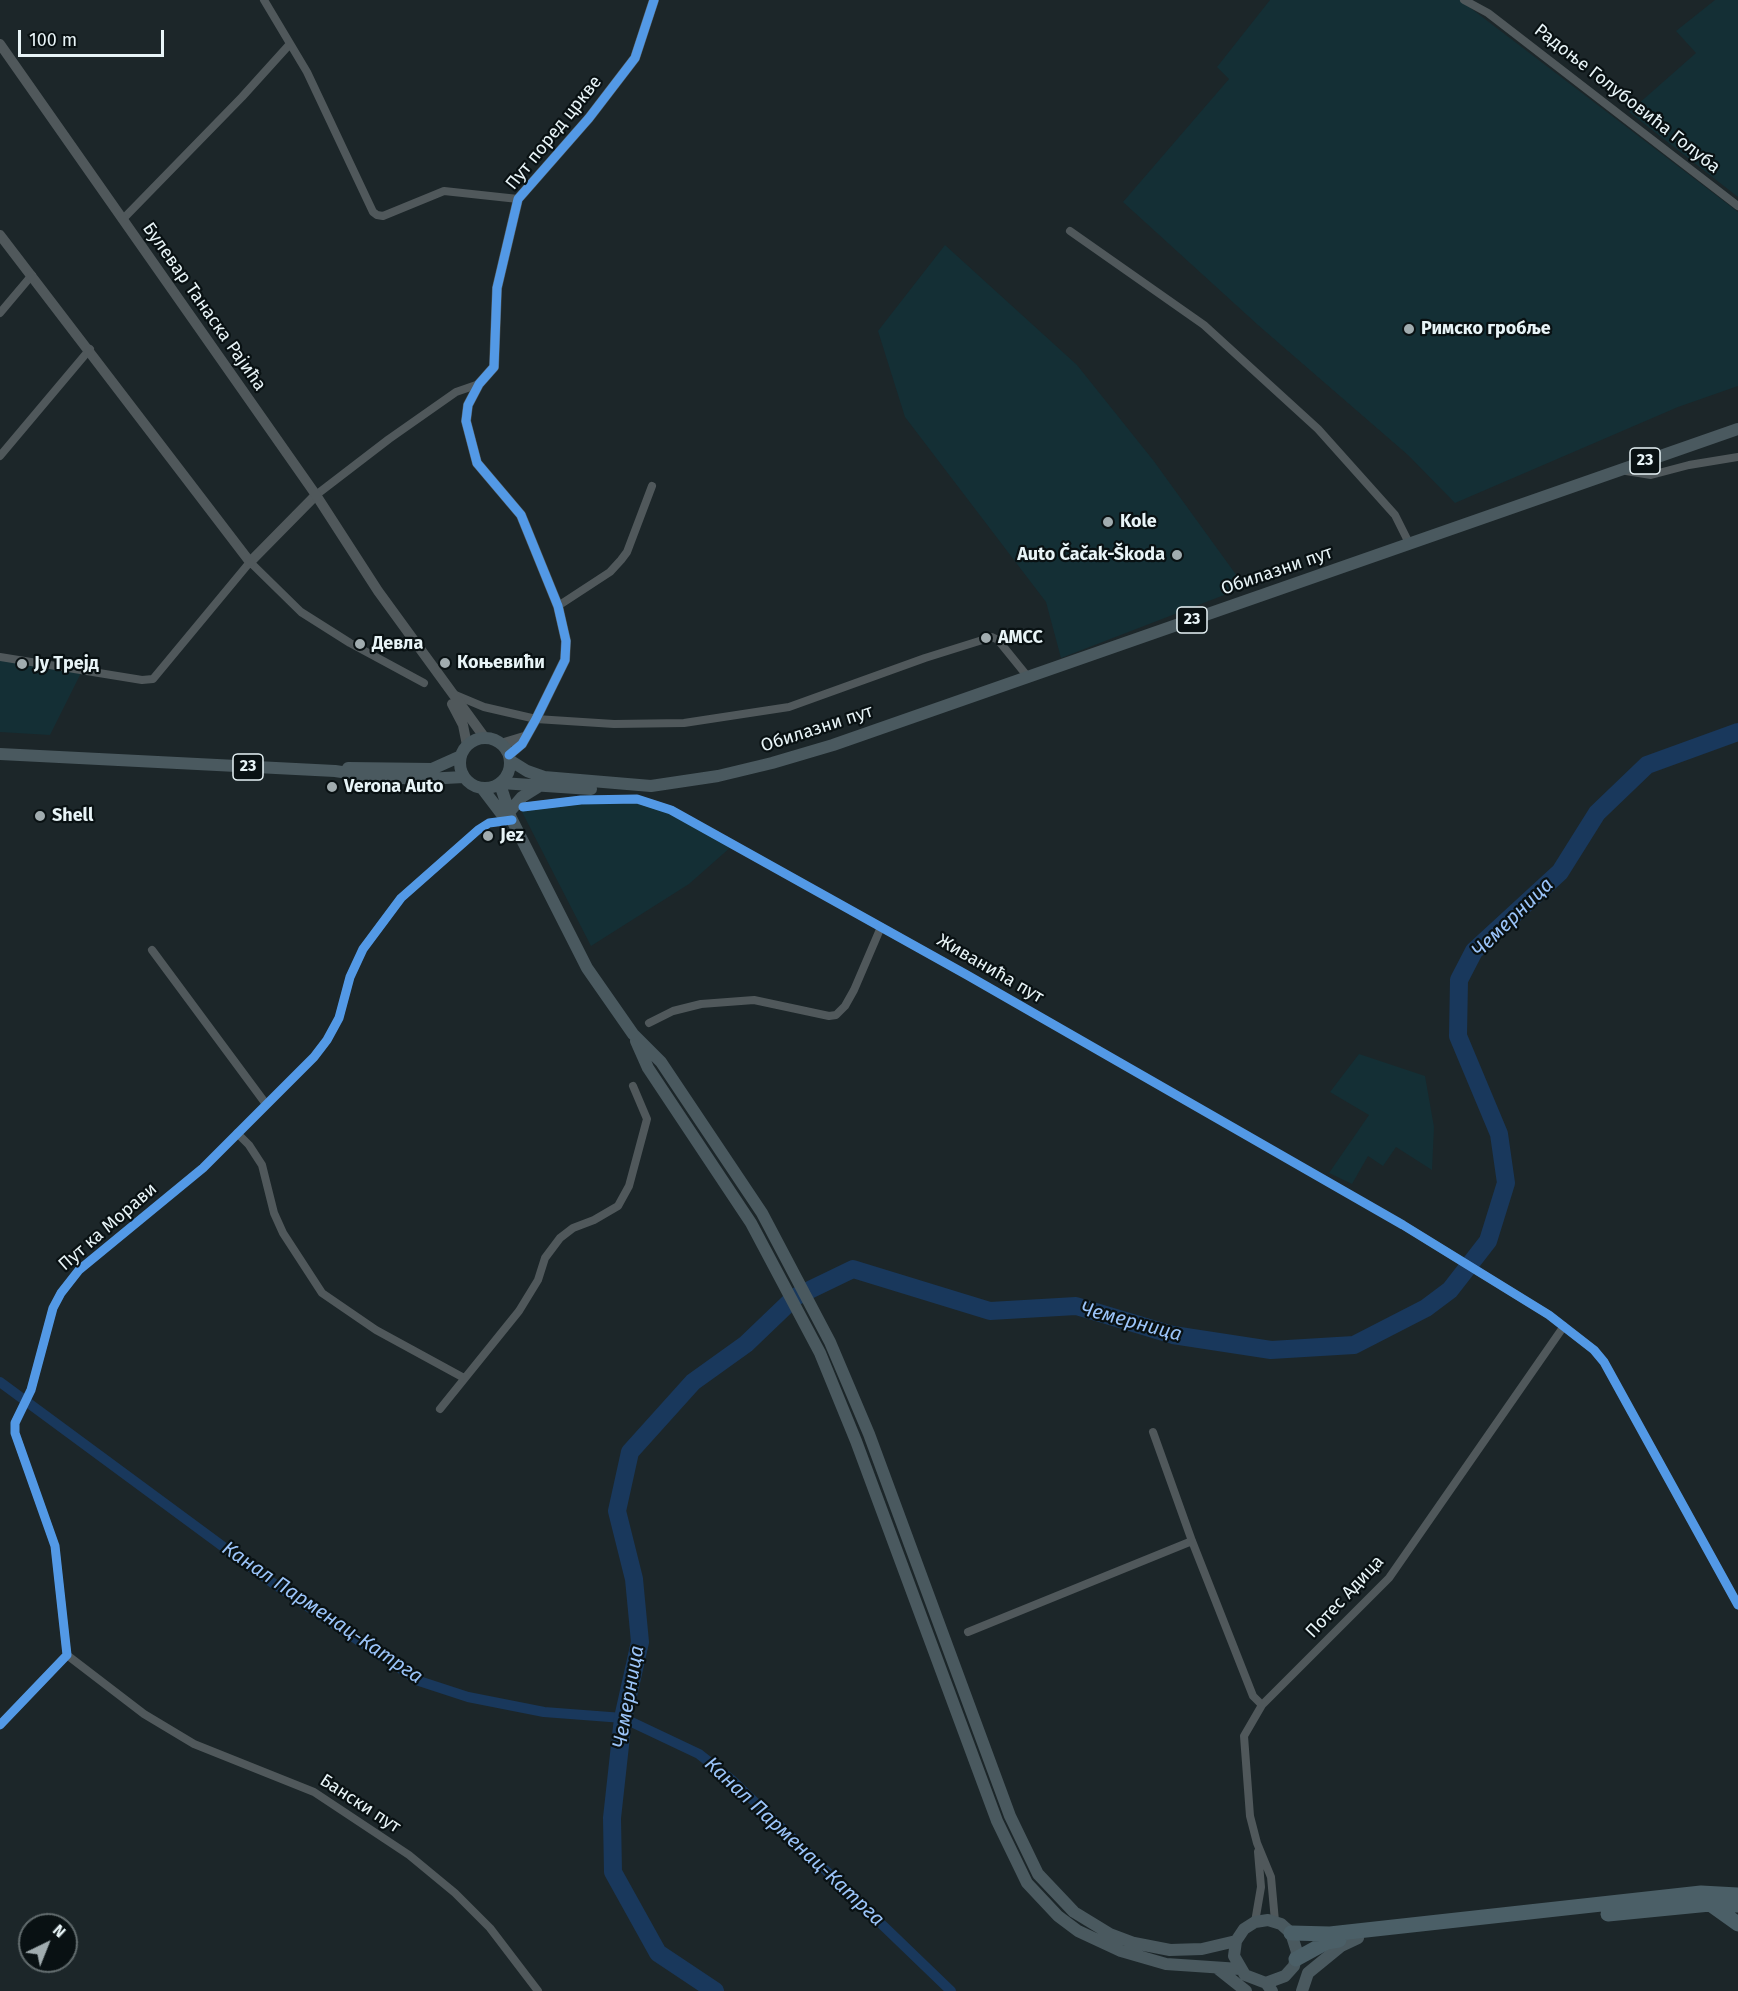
<!DOCTYPE html>
<meta charset="utf-8">
<style>
body{margin:0}
#map{position:relative;width:1738px;height:1991px;overflow:hidden;background:#1c2629;font-family:"Fira Sans",sans-serif}
canvas{display:block}
.north{position:absolute;left:18px;top:1913px;width:60px;height:60px;box-sizing:border-box;background:#091113;border:2px solid #626c6e;border-radius:50%;rotate:43deg;font-size:16px;font-weight:700;line-height:24px;text-align:center;color:#e8f4f7}
.north::after{content:'';display:block;margin:auto;width:21px;height:27px;background:#a1acaf;clip-path:polygon(50% 0,100% 100%,50% 72%,0 100%)}
.scale{position:absolute;left:18px;top:30px;width:146px;height:27px;box-sizing:border-box;border:3px solid #e8f4f7;border-top:0;padding-left:8px;font-size:18px;line-height:21px;white-space:nowrap;color:#e8f4f7;-webkit-text-stroke:4px #091113;paint-order:stroke}
</style>
<div id="map">
<canvas width="1738" height="1991"></canvas>
<div class="north">N</div>
<div class="scale">100 m</div>
</div>
<script>
const ctx = document.querySelector('canvas').getContext('2d');
ctx.lineJoin = 'round';
function fill(path, color) {
  ctx.fillStyle = color;
  ctx.fill(path, 'evenodd');
}
function toPath(rows) {
  const path = new Path2D();
  for (const r of rows) {
    if (r.length === 3) {
      path.moveTo(r[0] + r[2], r[1]);
      path.arc(r[0], r[1], r[2], 0, 2 * Math.PI);
      continue;
    }
    path.moveTo(r[0], r[1]);
    for (let i = 2; i < r.length; i += 2) path.lineTo(r[i], r[i + 1]);
  }
  return path;
}
function stroke(path, color, width, dash) {
  ctx.strokeStyle = color;
  ctx.lineWidth = width;
  ctx.lineCap = dash ? 'butt' : 'round';
  ctx.setLineDash(dash || []);
  ctx.stroke(path);
}
function label(font, color, halo, rows, align = 'center') {
  ctx.font = font + ' "Fira Sans",sans-serif';
  ctx.lineWidth = 4.5;
  ctx.setLineDash([]);
  ctx.textBaseline = 'middle';
  ctx.strokeStyle = halo;
  ctx.fillStyle = color;
  for (const [text, x, y, turn = 0] of rows) {
    ctx.save();
    ctx.translate(x, y);
    ctx.rotate((+turn || 0) * Math.PI / 180);
    ctx.textAlign = isNaN(turn) ? turn : align;
    if (halo) ctx.strokeText(text, 0, 0);
    ctx.fillText(text, 0, 0);
    ctx.restore();
  }
}
fill(toPath([
 [1270,0,1460,0,1738,212,1738,386,1678,407,1455,503,1408,455,1258,325,1123,202,1229,79,1217,67],
 [1715,0,1738,0,1738,197,1629,112,1696,53,1676,31],
 [945,245,1077,365,1153,460,1245,587,1061,658,1046,602,905,417,878,331],
 [0,657,82,671,50,735,0,732],
 [629,800,667,812,732,846,689,884,591,946,521,810],
 [1359,1054,1425,1076,1434,1127,1432,1170,1396,1147,1383,1166,1368,1156,1352,1184,1329,1173,1369,1115,1330,1092]
]), '#142f35');
stroke(toPath([
 [0,1382,267,1579,419,1681,468,1697,544,1712,623,1718,699,1754,733,1781,951,1991]
]), '#19385c', 10);
stroke(toPath([
 [715,1991,658,1953,613,1872,612,1818,623,1718,640,1642,634,1579,617,1511,630,1452,693,1382,746,1344,795,1297,853,1269,990,1311,1076,1306,1173,1335,1271,1350,1354,1345,1426,1308,1450,1290,1488,1241,1506,1183,1499,1134,1458,1036,1459,980,1474,951,1560,872,1597,813,1647,765,1738,732]
]), '#19385c', 18);
stroke(toPath([
 [264,0,307,72,373,212,377,215,383,216,444,191,518,199],
 [1464,0,1488,13,1738,206],
 [123,219,242,97,289,45],
 [1070,231,1204,325,1318,429,1395,515,1409,543],
 [0,313,32,275],
 [0,456,90,349],
 [1620,470,1651,475,1689,465,1738,457],
 [316,495,389,439,456,392,479,384],
 [558,606,610,572,621,560,627,552,652,486],
 [0,657,142,680,153,679,250,562,301,612,350,643,424,683],
 [453,694,484,707,536,719,614,724,684,723,789,707,925,658,992,637,998,640,1028,677],
 [523,807,581,800,637,799,671,810,967,975,1403,1225,1549,1315,1594,1350,1604,1362,1738,1605],
 [152,950,266,1104],
 [649,1023,673,1011,701,1004,754,1000,829,1016,836,1015,845,1006,854,990,881,927],
 [237,1133,249,1145,262,1165,274,1213,283,1233,322,1293,376,1330,464,1378],
 [440,1409,519,1311,538,1280,545,1258,560,1238,573,1228,594,1220,618,1206,629,1186,647,1119,633,1086],
 [1153,1432,1192,1541,1253,1696,1262,1705],
 [968,1632,1192,1541],
 [67,1655,144,1714,194,1744,314,1792,409,1855,455,1893,490,1928,538,1991],
 [0,1725,67,1655,55,1546,15,1433,15,1423,31,1390,53,1308,61,1293,79,1270,203,1168,314,1057,327,1040,339,1018,350,977,363,949,401,898,478,830,489,823,512,820],
 [1275,1921,1271,1877,1257,1843,1250,1816,1244,1736,1262,1705,1389,1578,1564,1326],
 [1255,1922,1261,1887,1258,1852]
]), '#50585b', 8);
stroke(toPath([
 [0,235,250,562,316,495],
 [501,744,524,737],
 [509,755,522,744,536,719,565,660,566,641,558,606,521,515,477,463,466,421,468,405,479,384,494,367,497,288,518,199,589,118,635,58,654,0]
]), '#50585b', 10);
stroke(toPath([
 [0,44,316,495,378,591,485,738],
 [452,704,463,725,467,745]
]), '#50585b', 10);
stroke(toPath([
 [485,763,25],
 [0,754,335,771,376,777,425,779,464,777],
 [511,761,527,771,544,777,651,786,718,776,772,763,833,745,1738,429],
 [348,768,432,769,461,756],
 [501,783,591,789],
 [500,784,511,818,587,968,633,1034,661,1062,762,1213,830,1342,869,1434,1010,1816,1038,1874,1074,1912,1110,1934,1134,1943,1170,1950,1202,1949,1236,1941],
 [482,788,501,813,511,818],
 [510,811,522,797,538,787],
 [636,1041,648,1068,751,1223,820,1353,856,1441,997,1821,1027,1883,1058,1916,1078,1931,1121,1951,1166,1964,1240,1969],
 [1217,1968,1246,1991],
 [1266,1983,1285,1976,1294,1966,1297,1952,1291,1933,1281,1924,1268,1920,1255,1922,1244,1929,1236,1941,1234,1956,1245,1975,1266,1983,1272,1991],
 [1302,1991,1308,1973,1341,1946,1358,1938]
]), '#4a595f', 12);
stroke(toPath([
 [1710,1904,1738,1924],
 [1608,1914,1710,1904,1738,1905],
 [1291,1933,1330,1934,1701,1893,1738,1895],
 [1296,1959,1327,1942,1339,1940]
]), '#4b5f67', 15);
stroke(toPath([
 [509,755,522,744,536,719,565,660,566,641,558,606,521,515,477,463,466,421,468,405,479,384,494,367,497,288,518,199,589,118,635,58,654,0],
 [523,807,581,800,637,799,671,810,967,975,1403,1225,1549,1315,1594,1350,1604,1362,1738,1605],
 [0,1725,67,1655,55,1546,15,1433,15,1423,31,1390,53,1308,61,1293,79,1270,203,1168,314,1057,327,1040,339,1018,350,977,363,949,401,898,478,830,489,823,512,820]
]), '#5399e6', 9);
for (const [x, y, r, color] of [
 [1409,329,6,"#a1acaf"],
 [1108,522,6,"#a1acaf"],
 [1177,555,6,"#a1acaf"],
 [986,638,6,"#a1acaf"],
 [360,644,6,"#a1acaf"],
 [445,663,6,"#a1acaf"],
 [22,664,6,"#a1acaf"],
 [332,787,6,"#a1acaf"],
 [40,816,6,"#a1acaf"],
 [488,836,6,"#a1acaf"]
]) {
  const dot = new Path2D();
  dot.arc(x, y, r, 0, 2 * Math.PI);
  ctx.fillStyle = color;
  ctx.fill(dot);
  stroke(dot, '#091113', 2);
}
for (const [x, y, w] of [
 [1645,461,30],
 [1192,620,30],
 [248,767,30]
]) {
  const box = new Path2D();
  box.roundRect(x - w / 2, y - 13, w, 26, 4.5);
  ctx.fillStyle = '#091113';
  ctx.fill(box);
  stroke(box, '#e8f4f7', 1.5);
}
label('bold 16px', '#e8f4f7', null, [
 ["23",1645,461],
 ["23",1192,620],
 ["23",248,767]
]);
label('18px', '#e8f4f7', '#091113', [
 ["Радоње Голубовића Голуба",1627,99,38],
 ["Пут поред цркве",554,133,-51],
 ["Булевар Танаска Рајића",204,307,55],
 ["Обилазни пут",1277,571,-19],
 ["Обилазни пут",817,729,-18],
 ["Живанића пут",990,969,30],
 ["Пут ка Морави",108,1227,-41],
 ["Потес Адица",1345,1597,-47],
 ["Бански пут",360,1804,33]
]);
label('bold 18px', '#e8f4f7', '#091113', [
 ["Римско гробље",1421,329],
 ["Kole",1120,522],
 ["Auto Čačak-Škoda",1165,555,"right"],
 ["АМСС",998,638],
 ["Девла",372,644],
 ["Коњевићи",457,663],
 ["Ју Трејд",34,664],
 ["Verona Auto",344,787],
 ["Shell",52,816],
 ["Jez",500,836]
], 'left');
label('italic 20px', '#9bc4f9', '#091113', [
 ["Чемерница",1513,918,-44],
 ["Чемерница",1131,1322,15],
 ["Канал Парменац-Катрга",322,1613,34],
 ["Чемерница",629,1697,-80],
 ["Канал Парменац-Катрга",794,1842,43]
]);
</script>
